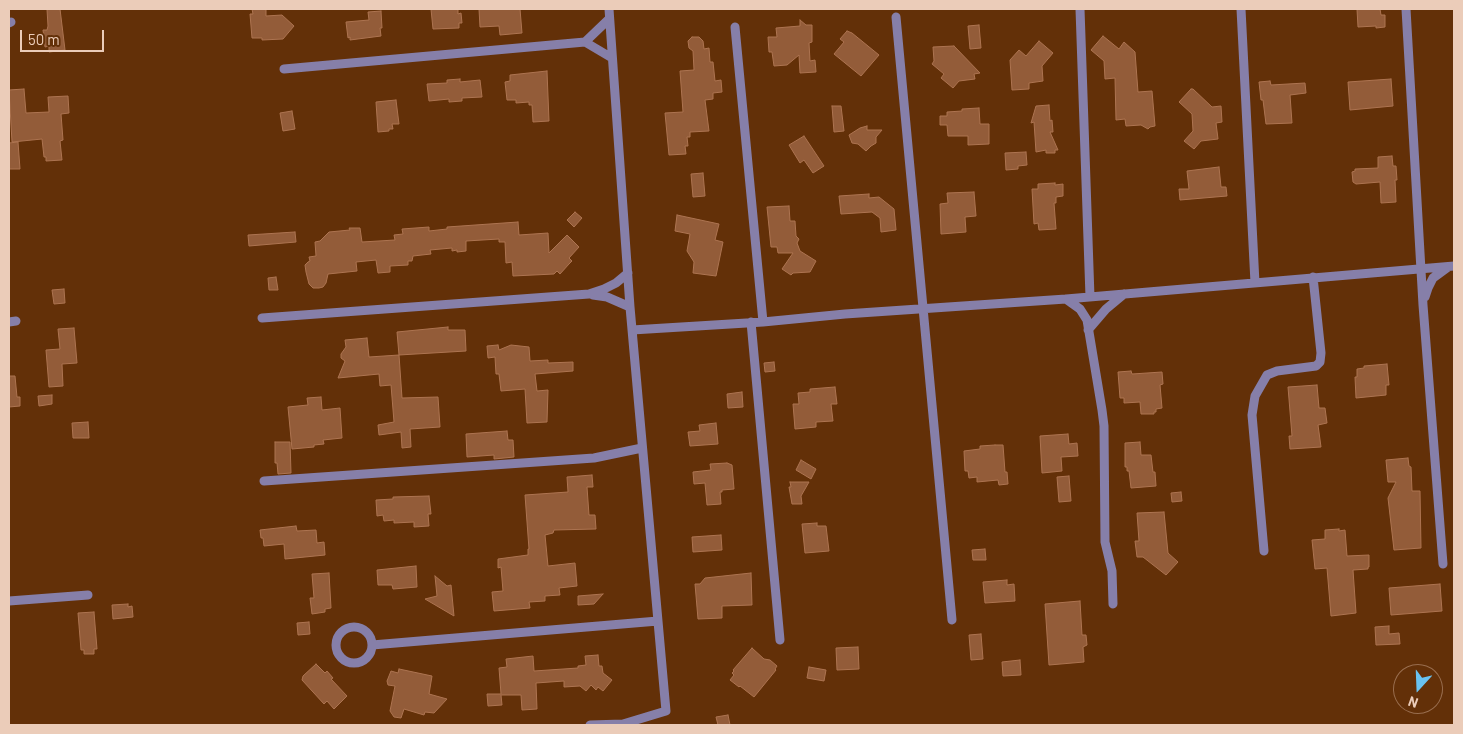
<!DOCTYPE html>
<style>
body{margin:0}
#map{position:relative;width:1463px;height:734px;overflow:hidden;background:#633008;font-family:Barlow,sans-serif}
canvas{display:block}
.frame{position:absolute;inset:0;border:10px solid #ebccb9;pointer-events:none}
.north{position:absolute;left:1393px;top:664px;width:50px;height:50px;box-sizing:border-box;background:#633008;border:1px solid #996e4f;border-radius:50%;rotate:200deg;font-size:14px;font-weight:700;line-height:20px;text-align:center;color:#ebccb9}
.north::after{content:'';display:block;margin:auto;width:18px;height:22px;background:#69c3f1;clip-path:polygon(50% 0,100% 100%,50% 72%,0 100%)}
.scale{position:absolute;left:20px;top:30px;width:84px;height:22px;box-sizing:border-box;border:2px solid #ebccb9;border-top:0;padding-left:6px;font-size:15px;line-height:18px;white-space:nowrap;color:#ebccb9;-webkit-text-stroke:4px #633008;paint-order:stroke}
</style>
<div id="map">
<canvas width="1463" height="734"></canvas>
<div class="frame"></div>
<div class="north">N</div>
<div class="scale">50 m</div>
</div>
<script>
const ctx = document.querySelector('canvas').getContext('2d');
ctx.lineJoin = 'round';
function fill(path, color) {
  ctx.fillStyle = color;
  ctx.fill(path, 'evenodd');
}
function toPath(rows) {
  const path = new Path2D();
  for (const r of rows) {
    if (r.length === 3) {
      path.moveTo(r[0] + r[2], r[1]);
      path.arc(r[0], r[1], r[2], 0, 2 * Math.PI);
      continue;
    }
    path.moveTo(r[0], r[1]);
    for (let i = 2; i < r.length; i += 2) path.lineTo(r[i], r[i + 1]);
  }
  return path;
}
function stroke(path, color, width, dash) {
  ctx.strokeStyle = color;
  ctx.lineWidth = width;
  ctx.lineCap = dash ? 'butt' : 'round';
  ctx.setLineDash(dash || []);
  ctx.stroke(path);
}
const building = toPath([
 [47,9,60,9,65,50,49,52,49,46,45,47,43,30,47,30,48,26,47,9],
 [252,9,266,9,266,16,282,15,294,26,283,39,262,40,262,38,252,38,250,14,253,14,252,9],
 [431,9,458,9,458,14,461,13,462,23,459,23,459,28,433,29,431,9],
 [479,9,520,9,522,33,500,35,499,26,480,27,479,9],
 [1357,9,1380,9,1381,15,1385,15,1385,27,1376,28,1376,26,1358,27,1357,9],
 [381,11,382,28,380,28,381,36,350,40,350,37,348,38,346,22,369,20,368,12,381,11],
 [800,20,806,25,812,25,812,42,809,43,810,61,815,60,816,72,800,73,799,55,787,65,774,66,772,52,769,52,768,37,777,37,776,28,800,26,800,20],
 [979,25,981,48,970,49,968,26,979,25],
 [847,31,852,33,879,55,861,76,834,54,844,42,840,39,847,31],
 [1103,36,1119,49,1124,42,1135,52,1138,92,1152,91,1155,126,1150,127,1148,129,1141,125,1126,126,1125,119,1116,120,1115,78,1105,79,1104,61,1091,50,1103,36],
 [692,37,699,37,703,41,704,49,709,48,710,62,713,62,715,81,721,80,722,92,713,93,713,99,705,100,709,131,690,132,690,137,687,137,688,146,685,146,686,154,669,155,665,113,683,112,680,71,694,70,693,51,689,48,688,41,692,37],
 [1039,41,1053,53,1042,66,1043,81,1029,83,1029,89,1012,90,1010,60,1019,50,1026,56,1039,41],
 [954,46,980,73,974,74,975,79,959,81,953,88,941,78,944,74,932,64,934,61,933,47,954,46],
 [547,71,549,121,533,122,532,105,529,105,529,102,516,103,516,100,507,100,505,82,510,81,510,75,547,71],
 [460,79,460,82,480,80,482,97,462,98,462,101,449,102,449,99,429,101,427,84,447,83,447,80,460,79],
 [1391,79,1393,106,1350,110,1348,82,1391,79],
 [1270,81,1271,85,1305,83,1306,93,1290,95,1292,123,1266,124,1263,100,1261,100,1259,82,1270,81],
 [24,89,26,113,49,112,48,97,68,96,69,113,61,114,63,140,60,141,62,160,46,161,46,157,44,157,42,139,12,142,9,90,24,89],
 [1191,89,1193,89,1212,107,1221,106,1222,122,1216,123,1218,139,1201,141,1194,149,1184,141,1193,131,1192,114,1179,102,1191,89],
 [396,100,399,124,392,124,393,129,389,129,389,131,378,132,376,102,396,100],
 [1049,105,1050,121,1052,120,1053,132,1050,132,1058,150,1055,150,1055,153,1046,153,1046,150,1036,152,1034,122,1031,123,1036,106,1049,105],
 [832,106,841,106,844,131,834,132,832,106],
 [979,108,980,124,989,124,989,144,968,145,968,136,948,136,947,125,940,125,940,116,947,116,947,112,962,111,962,109,979,108],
 [292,111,295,129,283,131,280,113,292,111],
 [867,126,867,130,882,130,876,137,876,143,871,146,866,151,858,144,852,143,849,135,860,128,867,126],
 [804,136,824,166,813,173,804,160,800,163,789,145,804,136],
 [18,142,20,169,9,169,9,143,18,142],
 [1026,152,1027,165,1018,166,1018,169,1006,170,1005,153,1026,152],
 [1392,156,1393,166,1396,166,1397,180,1395,180,1396,202,1381,203,1380,182,1356,184,1353,182,1352,172,1355,171,1355,169,1378,168,1378,157,1392,156],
 [1219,167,1221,187,1226,187,1227,196,1180,200,1179,189,1189,189,1187,171,1219,167],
 [703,173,705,196,693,197,691,174,703,173],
 [1055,183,1055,185,1063,184,1063,196,1056,197,1056,203,1054,203,1056,229,1039,230,1038,223,1034,224,1032,189,1038,189,1038,184,1055,183],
 [974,192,976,216,965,217,966,232,941,234,940,204,948,203,947,193,974,192],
 [869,194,869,198,879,197,894,209,896,230,881,232,880,218,872,212,841,214,839,196,869,194],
 [789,206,790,221,795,221,796,236,799,239,797,243,800,251,816,261,810,272,793,273,791,275,782,269,793,253,778,253,777,247,771,247,767,207,789,206],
 [575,212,582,218,574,227,567,220,575,212],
 [677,215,719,224,715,240,723,242,716,276,693,273,694,262,687,251,690,234,675,231,677,215],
 [518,222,519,235,548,233,549,253,567,235,579,247,569,258,572,261,569,264,560,274,557,271,554,274,513,276,512,262,506,263,505,242,499,242,499,239,466,241,466,251,457,252,457,250,452,251,452,248,430,250,431,254,413,256,412,261,408,261,408,265,390,266,390,272,378,273,376,260,356,262,357,271,328,274,326,283,323,287,319,288,313,288,309,284,306,272,305,265,308,262,310,261,309,257,316,256,315,242,320,241,329,232,350,230,349,228,360,228,362,242,395,240,394,235,403,234,402,229,429,227,429,231,447,229,447,227,518,222],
 [295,232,296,242,249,246,248,235,295,232],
 [276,277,278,290,269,290,268,278,276,277],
 [64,289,65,303,54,304,52,290,64,289],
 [448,327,448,330,465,330,466,351,399,355,397,332,448,327],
 [74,328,77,363,62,364,63,386,49,387,46,350,60,349,58,329,74,328],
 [367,338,369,357,399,355,402,398,438,397,440,427,410,429,411,447,402,448,401,432,379,435,378,425,394,422,391,385,380,386,379,374,338,378,345,361,341,358,341,354,346,347,345,340,367,338],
 [498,345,499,350,511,345,529,347,530,361,548,360,548,363,573,362,573,371,535,374,537,391,548,390,547,422,527,423,525,389,501,391,499,374,496,374,495,357,488,358,487,346,498,345],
 [774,362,775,371,765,372,764,363,774,362],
 [1387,364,1389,385,1386,385,1386,395,1356,398,1355,377,1357,377,1357,369,1364,368,1364,366,1387,364],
 [1131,371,1132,374,1162,372,1163,384,1160,385,1162,408,1156,409,1156,412,1154,412,1154,414,1141,414,1140,402,1124,403,1124,398,1120,398,1118,372,1131,371],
 [9,376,15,376,17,397,20,397,20,406,9,407,9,376],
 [1317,385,1319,408,1325,408,1327,423,1318,425,1321,447,1290,449,1289,436,1292,436,1288,387,1317,385],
 [835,387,837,404,831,404,833,421,816,422,816,427,795,429,793,404,799,404,798,393,810,392,810,389,835,387],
 [742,392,743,407,728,408,727,394,742,392],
 [52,395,52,404,39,406,38,396,52,395],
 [321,397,322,410,340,408,342,438,323,440,324,444,314,445,314,447,292,449,288,407,308,405,307,398,321,397],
 [88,422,89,438,73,438,72,423,88,422],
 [716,423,718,444,690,446,688,432,700,431,699,425,716,423],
 [507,431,508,440,513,440,514,457,494,459,494,455,467,457,466,434,507,431],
 [1068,434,1069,444,1077,443,1078,456,1061,457,1062,471,1042,473,1040,436,1068,434],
 [275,442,290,442,291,473,278,474,277,463,275,463,275,442],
 [1140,442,1141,455,1151,455,1153,472,1155,472,1156,486,1131,488,1129,471,1127,471,1127,467,1125,467,1125,443,1140,442],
 [995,445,1003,445,1005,472,1007,472,1008,484,999,485,998,480,977,482,977,477,969,478,968,471,965,471,964,451,980,449,980,446,995,445],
 [1408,458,1409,466,1411,467,1412,491,1420,491,1421,548,1394,550,1388,498,1396,482,1388,482,1386,460,1408,458],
 [801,460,816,469,811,479,796,470,801,460],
 [727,463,732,465,734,489,722,490,722,492,720,492,721,504,707,505,705,483,694,484,693,472,711,470,710,464,727,463],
 [592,475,593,487,587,487,589,515,595,515,596,529,554,530,553,533,545,535,548,566,575,563,577,586,559,588,560,595,545,596,545,601,529,602,530,608,494,611,492,592,503,591,501,567,498,568,498,559,528,555,528,549,529,549,525,495,568,492,567,477,592,475],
 [1069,476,1071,501,1059,502,1057,477,1069,476],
 [790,482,809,482,801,496,802,504,792,504,789,487,791,487,790,482],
 [1181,492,1182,501,1172,502,1171,493,1181,492],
 [429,496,431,514,428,514,429,526,414,527,414,522,394,523,394,520,384,521,383,515,377,516,376,500,393,499,393,497,429,496],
 [1164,512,1168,553,1178,562,1166,575,1143,557,1137,557,1135,541,1139,541,1137,513,1164,512],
 [817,523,817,526,826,526,829,551,805,553,802,524,817,523],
 [296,526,297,531,316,530,317,543,324,542,325,555,285,559,284,544,264,546,263,538,261,538,260,530,296,526],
 [1339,529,1339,531,1345,530,1347,556,1369,555,1369,567,1368,567,1368,569,1353,570,1356,613,1331,616,1327,568,1315,569,1312,540,1325,539,1325,530,1339,529],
 [721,535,722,550,693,552,692,537,721,535],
 [985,549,986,560,973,560,972,550,985,549],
 [416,566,417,587,393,589,392,585,378,585,377,570,416,566],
 [329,573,331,608,325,609,325,612,312,614,310,598,314,598,312,574,329,573],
 [751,573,752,605,722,606,722,618,698,619,695,584,700,584,705,578,751,573],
 [435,576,447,586,451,585,454,616,425,599,437,596,435,576],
 [1007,580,1007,585,1014,584,1015,601,985,603,983,582,1007,580],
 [1440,584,1442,611,1391,615,1389,588,1440,584],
 [603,594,594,604,578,605,578,596,603,594],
 [1080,601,1082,635,1086,635,1087,645,1083,647,1084,662,1049,665,1045,604,1080,601],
 [128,604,128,607,132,606,133,617,113,619,112,605,128,604],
 [94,612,97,649,94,649,94,654,84,654,84,650,81,650,78,613,94,612],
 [309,622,310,634,298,635,297,623,309,622],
 [1389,626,1389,634,1399,633,1400,644,1376,645,1375,627,1389,626],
 [981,634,983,659,971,660,969,635,981,634],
 [858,647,859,669,837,670,836,648,858,647],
 [752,648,764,659,770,660,777,666,775,669,776,670,754,697,740,686,739,687,730,680,734,675,732,673,734,671,733,670,752,648],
 [598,655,599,666,602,666,603,673,612,680,603,691,598,687,596,690,591,685,586,691,580,686,564,687,564,681,536,683,537,709,522,710,521,695,501,695,502,705,488,706,487,694,501,694,499,668,507,667,506,659,533,656,534,671,578,668,578,666,586,665,585,656,598,655],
 [1020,660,1021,675,1003,676,1002,662,1020,660],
 [316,664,325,673,327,671,333,678,331,679,347,696,334,709,327,701,324,704,302,680,303,676,316,664],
 [809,667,826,670,824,681,807,678,809,667],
 [399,669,432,676,429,694,447,699,434,713,425,712,424,715,404,709,401,718,394,717,390,711,395,686,388,685,387,681,391,671,398,673,399,669],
 [728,715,730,725,718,725,716,717,728,715]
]);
fill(building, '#935c39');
stroke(building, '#ad7451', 1);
stroke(toPath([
 [1080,9,1090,297],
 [1241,9,1255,283],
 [1406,9,1423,305,1443,564],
 [896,17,952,620],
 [9,23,11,22],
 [735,27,763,322],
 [585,42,612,58],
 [284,69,585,42,609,19],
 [593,295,607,297,630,307],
 [1425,297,1428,288,1433,278,1448,267],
 [1066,299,1080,309,1087,320,1102,410,1104,426,1105,542,1112,571,1113,604],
 [262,318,589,294,604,289,616,283,628,273],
 [9,322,16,321],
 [751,322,780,640],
 [632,330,763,322,845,314,1066,299,1454,266],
 [1088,330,1106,309,1124,294],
 [264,481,594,458,642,448],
 [1264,551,1252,415,1255,396,1267,375,1277,371,1316,366,1320,362,1321,353,1313,277],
 [9,601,88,595],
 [354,645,18],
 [372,645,658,621],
 [590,725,623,724,666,711,630,307,609,9]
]), '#867fa9', 9);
</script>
